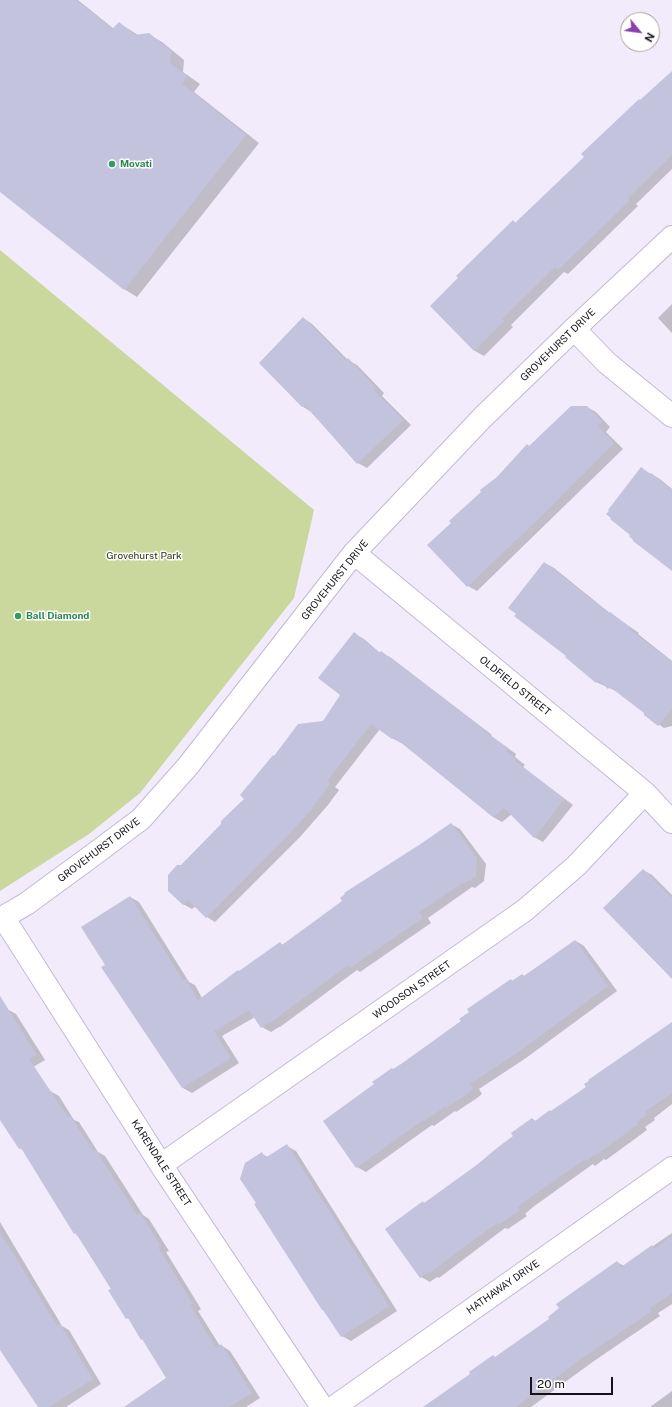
<!DOCTYPE html>
<style>
body{margin:0}
#map{position:relative;width:672px;height:1407px;overflow:hidden;background:#f1ebfb;font-family:"Public Sans",sans-serif}
canvas{display:block}
.north{position:absolute;left:620px;top:12px;width:40px;height:40px;box-sizing:border-box;background:#fff;border:1px solid #a2a0a4;border-radius:50%;rotate:119deg;font-size:11px;font-weight:700;line-height:16px;text-align:center;color:#16121b}
.north::after{content:'';display:block;margin:auto;width:14px;height:18px;background:#8a3eb0;clip-path:polygon(50% 0,100% 100%,50% 72%,0 100%)}
.scale{position:absolute;left:530px;top:1377px;width:83px;height:18px;box-sizing:border-box;border:2px solid #16121b;border-top:0;padding-left:5px;font-size:12px;line-height:14px;white-space:nowrap;color:#16121b;-webkit-text-stroke:3px #fff;paint-order:stroke}
</style>
<div id="map">
<canvas width="672" height="1407"></canvas>
<div class="north">N</div>
<div class="scale">20 m</div>
</div>
<script>
const ctx = document.querySelector('canvas').getContext('2d');
ctx.lineJoin = 'round';
function fill(path, color) {
  ctx.fillStyle = color;
  ctx.fill(path, 'evenodd');
}
function toPath(rows) {
  const path = new Path2D();
  for (const r of rows) {
    path.moveTo(r[0], r[1]);
    for (let i = 2; i < r.length; i += 2) path.lineTo(r[i], r[i + 1]);
  }
  return path;
}
function stroke(path, color, width, dash) {
  ctx.strokeStyle = color;
  ctx.lineWidth = width;
  ctx.lineCap = dash ? 'butt' : 'round';
  ctx.setLineDash(dash || []);
  ctx.stroke(path);
}
function label(font, color, halo, rows, align = 'center') {
  ctx.font = font + ' "Public Sans",sans-serif';
  ctx.lineWidth = 3;
  ctx.setLineDash([]);
  ctx.textBaseline = 'middle';
  ctx.strokeStyle = halo;
  ctx.fillStyle = color;
  for (const [text, x, y, turn = 0] of rows) {
    ctx.save();
    ctx.translate(x, y);
    ctx.rotate((+turn || 0) * Math.PI / 180);
    ctx.textAlign = isNaN(turn) ? turn : align;
    if (halo) ctx.strokeText(text, 0, 0);
    ctx.fillText(text, 0, 0);
    ctx.restore();
  }
}
fill(toPath([
 [0,250,314,510,294,598,140,793,89,834,0,891]
]), '#cad79d');
fill(toPath([
 [0,0,78,0,114,29,119,23,138,35,148,34,162,42,184,60,183,72,200,84,194,92,259,143,137,297,124,289,0,191],
 [672,75,672,169,636,204,638,206,568,274,564,272,511,325,513,327,484,356,475,351,431,306,513,221,516,223,585,157,641,101],
 [672,304,672,333,658,318],
 [303,318,312,324,348,360,357,365,384,393,382,396,411,425,367,468,358,463,311,412,302,406],
 [587,407,596,412,610,427,606,432,623,449,477,591,468,586,498,477],
 [642,469,660,479,672,489,672,570],
 [545,563,554,568,611,614,639,633,638,634,672,661,672,726,664,728,655,722,645,713,618,692,596,682,567,656],
 [355,634,364,639,380,653,390,657,492,735,491,736,516,754,515,757,525,765,523,767,573,805,543,842,534,837,512,814,502,822,493,817,402,743,401,743,392,738,380,729,335,787,339,790,328,805,300,837,215,922,207,917,196,906,192,909,183,904,182,866,246,799,275,757,324,722,341,695],
 [451,824,460,829,486,864,484,881,475,888,472,887,428,918,431,923,360,972,357,970,280,1027,279,1027,271,1032,262,1027,255,1017,222,1036,239,1063,192,1093,183,1088,102,968,106,965,130,897,139,902,189,982,195,985,202,998,280,943,283,945],
 [643,870,652,875,672,895,672,978],
 [576,941,584,946,617,991,526,1058,479,1089,482,1094,477,1098,456,1112,455,1111,434,1126,432,1125,366,1172,357,1167,394,1070,462,1021,511,980,513,981,522,975,524,976],
 [7,1009,16,1014,45,1060,0,1087,0,1013],
 [672,1026,672,1104,654,1118,655,1120,645,1127,647,1130,606,1160,604,1159,595,1166,593,1164,533,1207,525,1214,527,1216,508,1229,505,1228,439,1278,437,1277,430,1282,421,1277,425,1204,479,1165,515,1136,532,1119,536,1121,551,1112],
 [50,1091,59,1096,74,1120,79,1122,98,1152,105,1156,143,1215,149,1219,169,1251,166,1252,201,1309,198,1311,220,1346,221,1345,230,1351,260,1398,246,1407,132,1407,167,1378,131,1320,127,1318,112,1290,24,1151,20,1148],
 [287,1146,296,1151,397,1311,351,1341,342,1336,257,1203,262,1154,268,1157],
 [0,1222,62,1326,69,1330,101,1384,66,1407,43,1407,0,1348],
 [672,1233,672,1304,658,1313,660,1316,594,1361,531,1407,425,1407,550,1319,617,1262,624,1266],
 [672,1391,672,1407,650,1407]
]), '#0003');
fill(toPath([
 [0,0,76,0,112,29,119,22,135,35,149,33,171,51,170,63,187,76,182,84,246,135,124,290,0,192],
 [672,71,672,155,628,198,630,200,558,270,555,267,502,319,504,321,474,351,430,306,458,278,456,276,513,220,515,223,584,157,581,154,639,99,640,100],
 [303,317,346,361,348,358,376,388,374,390,403,420,357,464,305,405,302,407,259,363],
 [571,406,587,406,602,421,598,426,614,443,556,501,556,502,467,587,427,545,451,523,449,521,481,492,480,490,497,477,527,444,529,446],
 [641,467,650,474,651,473,672,490,672,571,633,541,633,540,629,536,630,535,610,519,611,518,606,514,609,511,608,510],
 [544,562,609,613,610,612,631,628,629,629,672,662,672,709,658,726,644,715,644,713,610,687,608,689,598,680,596,683,565,657,566,656,514,616,516,614,508,608],
 [354,632,379,653,381,651,484,729,483,730,508,748,506,751,516,759,515,761,564,799,534,838,504,808,493,817,394,737,392,739,371,724,327,781,330,784,310,811,291,832,206,918,188,900,183,905,168,891,168,875,177,865,181,865,221,824,221,821,244,799,240,795,273,755,274,756,298,724,323,721,340,695,318,678],
 [451,823,477,858,476,876,465,883,462,883,419,912,423,918,350,968,348,965,270,1023,270,1022,261,1028,249,1010,214,1031,231,1058,182,1088,101,967,105,965,81,927,130,896,183,980,186,979,198,1000,238,970,239,971,280,942,282,945,342,901,340,898,345,894,344,893,419,845],
 [643,869,672,898,672,979,603,908],
 [575,940,608,986,517,1053,470,1084,473,1089,468,1093,446,1108,446,1106,424,1121,423,1120,356,1168,323,1121,374,1084,372,1082,392,1068,393,1069,401,1064,461,1021,459,1019,469,1012,467,1009,511,979,512,981,522,974,524,976],
 [0,996,37,1055,29,1059,68,1117,70,1116,94,1152,96,1150,137,1215,140,1213,161,1246,158,1247,193,1304,190,1305,216,1348,221,1344,252,1393,229,1407,124,1407,166,1378,142,1339,141,1340,128,1318,126,1319,108,1290,111,1289,80,1239,75,1233,74,1234,21,1148,19,1149,0,1120],
 [672,1022,672,1093,645,1112,647,1114,637,1122,638,1124,596,1155,595,1154,586,1161,585,1159,558,1178,524,1202,517,1208,519,1211,498,1225,497,1223,449,1258,449,1259,429,1273,428,1272,420,1278,385,1229,423,1201,424,1203,478,1164,497,1148,513,1136,511,1133,532,1118,535,1121,550,1110,551,1111,586,1087,584,1084,589,1081,588,1080],
 [287,1144,389,1306,341,1337,323,1310,322,1310,254,1204,256,1203,240,1179,245,1163,262,1152,265,1158],
 [0,1232,57,1326,60,1324,93,1379,49,1407,38,1407,0,1350],
 [672,1236,672,1293,650,1308,652,1311,585,1356,516,1407,423,1407,470,1374,469,1372,493,1355,495,1357,549,1319,548,1317,559,1308,556,1304,617,1261,621,1267,652,1245,654,1249]
]), '#c3c3de');
const minor = toPath([
 [574,329,607,363,672,416],
 [354,553,645,793,672,822],
 [3,917,161,1165,322,1407],
 [0,919,26,904,93,855,141,819,188,766,354,553,483,417,574,329,672,237],
 [161,1165,525,910,576,866,645,793],
 [334,1407,672,1168]
]);
stroke(minor, '#c3b9d3', 24);
stroke(minor, '#fff', 22);
for (const [x, y, r, color] of [
 [112,164,4,"#2e9e5b"],
 [18,616,4,"#2e9e5b"]
]) {
  const dot = new Path2D();
  dot.arc(x, y, r, 0, 2 * Math.PI);
  ctx.fillStyle = color;
  ctx.fill(dot);
  stroke(dot, '#fff', 1.5);
}
label('bold 10px', '#27864d', '#fff', [
 ["Movati",120,164],
 ["Ball Diamond",26,616]
], 'left');
label('10px', '#16121b', '#fff', [
 ["GROVEHURST DRIVE",558,345,-44],
 ["GROVEHURST DRIVE",335,580,-51],
 ["OLDFIELD STREET",515,686,39],
 ["GROVEHURST DRIVE",99,850,-37],
 ["WOODSON STREET",412,990,-35],
 ["KARENDALE STREET",161,1163,57],
 ["HATHAWAY DRIVE",503,1287,-35]
]);
label('10px', '#2b300e', '#fff', [
 ["Grovehurst Park",144,556]
]);
</script>
